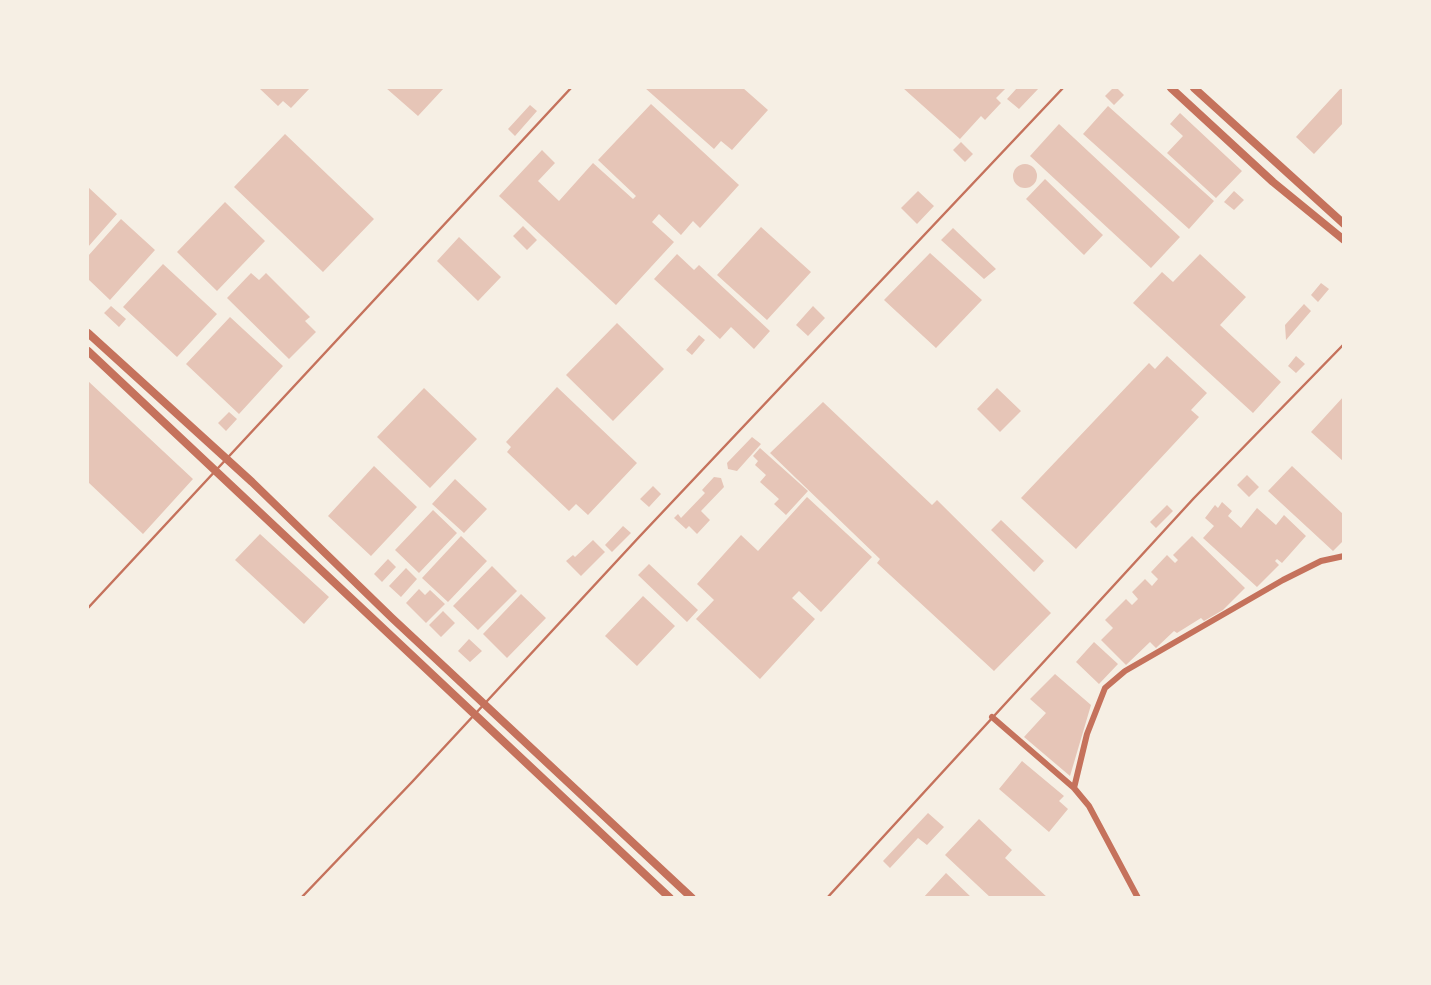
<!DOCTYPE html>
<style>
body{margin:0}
#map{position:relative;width:1431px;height:985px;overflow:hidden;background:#f6efe4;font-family:"Asap Condensed",sans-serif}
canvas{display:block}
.frame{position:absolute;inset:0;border:89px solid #f6efe4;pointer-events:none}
</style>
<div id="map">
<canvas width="1431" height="985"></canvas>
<div class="frame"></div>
</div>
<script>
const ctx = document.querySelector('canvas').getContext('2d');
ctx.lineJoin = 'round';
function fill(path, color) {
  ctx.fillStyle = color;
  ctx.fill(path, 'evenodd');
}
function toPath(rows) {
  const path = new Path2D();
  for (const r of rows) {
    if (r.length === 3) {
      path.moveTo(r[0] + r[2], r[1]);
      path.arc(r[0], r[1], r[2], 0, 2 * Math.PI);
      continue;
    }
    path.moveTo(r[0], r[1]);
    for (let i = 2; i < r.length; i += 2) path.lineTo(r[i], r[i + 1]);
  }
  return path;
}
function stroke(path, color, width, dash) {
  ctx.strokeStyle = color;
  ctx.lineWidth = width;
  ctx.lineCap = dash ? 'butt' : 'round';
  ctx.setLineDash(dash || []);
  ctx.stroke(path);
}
fill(toPath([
 [259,88,310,88,291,108,283,101,278,106],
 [386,88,444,88,418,116],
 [645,88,743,88,768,110,732,150,721,141,714,149],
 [903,88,1006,88,996,98,1001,103,985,120,981,116,960,139],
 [1017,88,1039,88,1019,109,1007,99],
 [1113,88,1117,88,1124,95,1114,105,1105,96],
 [1341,88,1344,88,1344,122,1314,154,1296,137],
 [651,104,739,185,700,228,693,221,681,235,659,214,652,222,674,242,616,305,499,196,542,150,555,163,538,181,559,201,593,163,633,199,636,196,598,160],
 [530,105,537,111,515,136,508,129],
 [1108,106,1214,201,1189,229,1083,134],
 [1180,113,1242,171,1216,198,1167,153,1183,136,1170,124],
 [1059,124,1180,237,1151,268,1030,156],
 [285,134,374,219,323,272,234,187],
 [961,142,973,154,965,162,953,150],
 [1025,176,12],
 [1045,179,1103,235,1084,255,1026,199],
 [88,187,117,214,88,247],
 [918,191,934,206,917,224,901,208],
 [1234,191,1244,200,1234,210,1224,202],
 [225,202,265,241,217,291,177,252],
 [121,219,155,250,110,300,88,279,88,256],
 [523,226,537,240,527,250,513,236],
 [761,227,811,272,767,320,717,275],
 [953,228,996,269,984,279,941,240],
 [459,237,501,277,478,301,437,261],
 [930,253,982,300,936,348,884,300],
 [677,254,694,270,699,265,770,331,754,349,731,327,720,339,654,279],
 [1200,254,1246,297,1220,325,1281,382,1253,413,1133,303,1162,272,1173,282],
 [163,264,217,314,177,357,123,307],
 [251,273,259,280,266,273,310,317,305,321,316,332,289,359,227,298],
 [1321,283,1329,289,1318,302,1311,295],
 [1304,304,1311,311,1286,340,1285,325],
 [111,306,126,319,119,327,104,313],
 [813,306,825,318,808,336,796,325],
 [230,317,283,366,239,414,186,364],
 [617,323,664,369,613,421,566,375],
 [699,335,705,340,692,355,686,350],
 [1167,356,1207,393,1191,410,1199,417,1076,549,1021,498,1149,363,1155,369],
 [1296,356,1305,364,1296,373,1288,366],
 [88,381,193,479,143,534,88,482],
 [557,387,637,463,588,515,576,504,569,511,507,452,511,447,506,442],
 [424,388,477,439,430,488,377,437],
 [997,388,1021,411,1000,432,977,409],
 [1344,396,1344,462,1311,432],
 [823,402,932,505,937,500,1051,613,994,671,877,563,880,559,770,453],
 [229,412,237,419,226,431,218,423],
 [752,437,761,444,737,471,728,469,727,463],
 [760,448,808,491,786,515,774,504,779,499,760,482,766,475,755,465,758,461,753,456],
 [374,466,417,507,371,556,328,516],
 [1292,466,1344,515,1344,540,1333,551,1268,491],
 [1247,475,1259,487,1249,497,1237,485],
 [714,477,721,478,724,487,701,511,710,520,697,534,689,526,686,529,674,518,678,514,681,518,705,493,702,490],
 [455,479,487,509,464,533,432,504],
 [653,486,661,494,649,507,640,499],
 [807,497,872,557,821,612,799,591,792,598,815,619,760,679,696,619,714,600,697,584,741,535,758,551],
 [1222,502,1232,511,1228,516,1241,528,1257,508,1276,525,1284,515,1306,536,1282,563,1277,559,1275,561,1279,565,1257,587,1203,538,1214,526,1205,518,1215,505,1218,508],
 [1167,505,1173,511,1156,528,1150,522],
 [433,510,457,533,419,573,395,550],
 [1001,520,1044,561,1034,572,991,530],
 [623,526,631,533,612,552,605,545],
 [260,534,329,597,304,624,235,560],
 [461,536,487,561,448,602,422,578],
 [1192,536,1245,588,1223,610,1204,621,1201,618,1177,633,1174,631,1156,648,1150,642,1126,665,1101,640,1113,628,1105,620,1126,599,1132,605,1138,599,1132,592,1145,579,1152,586,1158,579,1151,572,1167,555,1175,563,1178,560,1173,555],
 [593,540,605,552,581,576,566,561,573,555,575,557],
 [388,559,396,567,382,582,374,574],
 [649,564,698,610,687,622,638,575],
 [492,566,517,591,478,630,453,606],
 [406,568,417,579,401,597,389,586],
 [419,589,425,595,430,590,445,604,426,623,406,603],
 [521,594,546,618,507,658,483,634],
 [643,596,675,626,637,666,605,636],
 [443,611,455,623,441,637,429,625],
 [469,639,482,651,470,662,458,651],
 [1094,642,1118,664,1099,684,1076,662],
 [1055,674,1091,705,1070,776,1024,737,1046,713,1030,699],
 [1022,761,1064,796,1059,801,1068,809,1049,832,999,789],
 [928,813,944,827,927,845,918,838,890,868,883,861],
 [979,819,1012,850,1005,858,1048,898,991,898,945,855],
 [946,873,972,898,923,898]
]), '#e6c5b7');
stroke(toPath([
 [88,608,571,88],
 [301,898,412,782,640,536,1063,88],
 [827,898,1194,498,1344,344]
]), '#c5725c', 2.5);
stroke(toPath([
 [992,717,1074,788,1089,806,1138,898],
 [1074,788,1087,734,1105,688,1125,671,1283,580,1321,561,1344,556]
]), '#c5725c', 6);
stroke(toPath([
 [1171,88,1273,182,1344,240],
 [1194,88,1344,224],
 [88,333,252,482,392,618,692,898],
 [88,351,670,898]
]), '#c5725c', 8);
</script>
